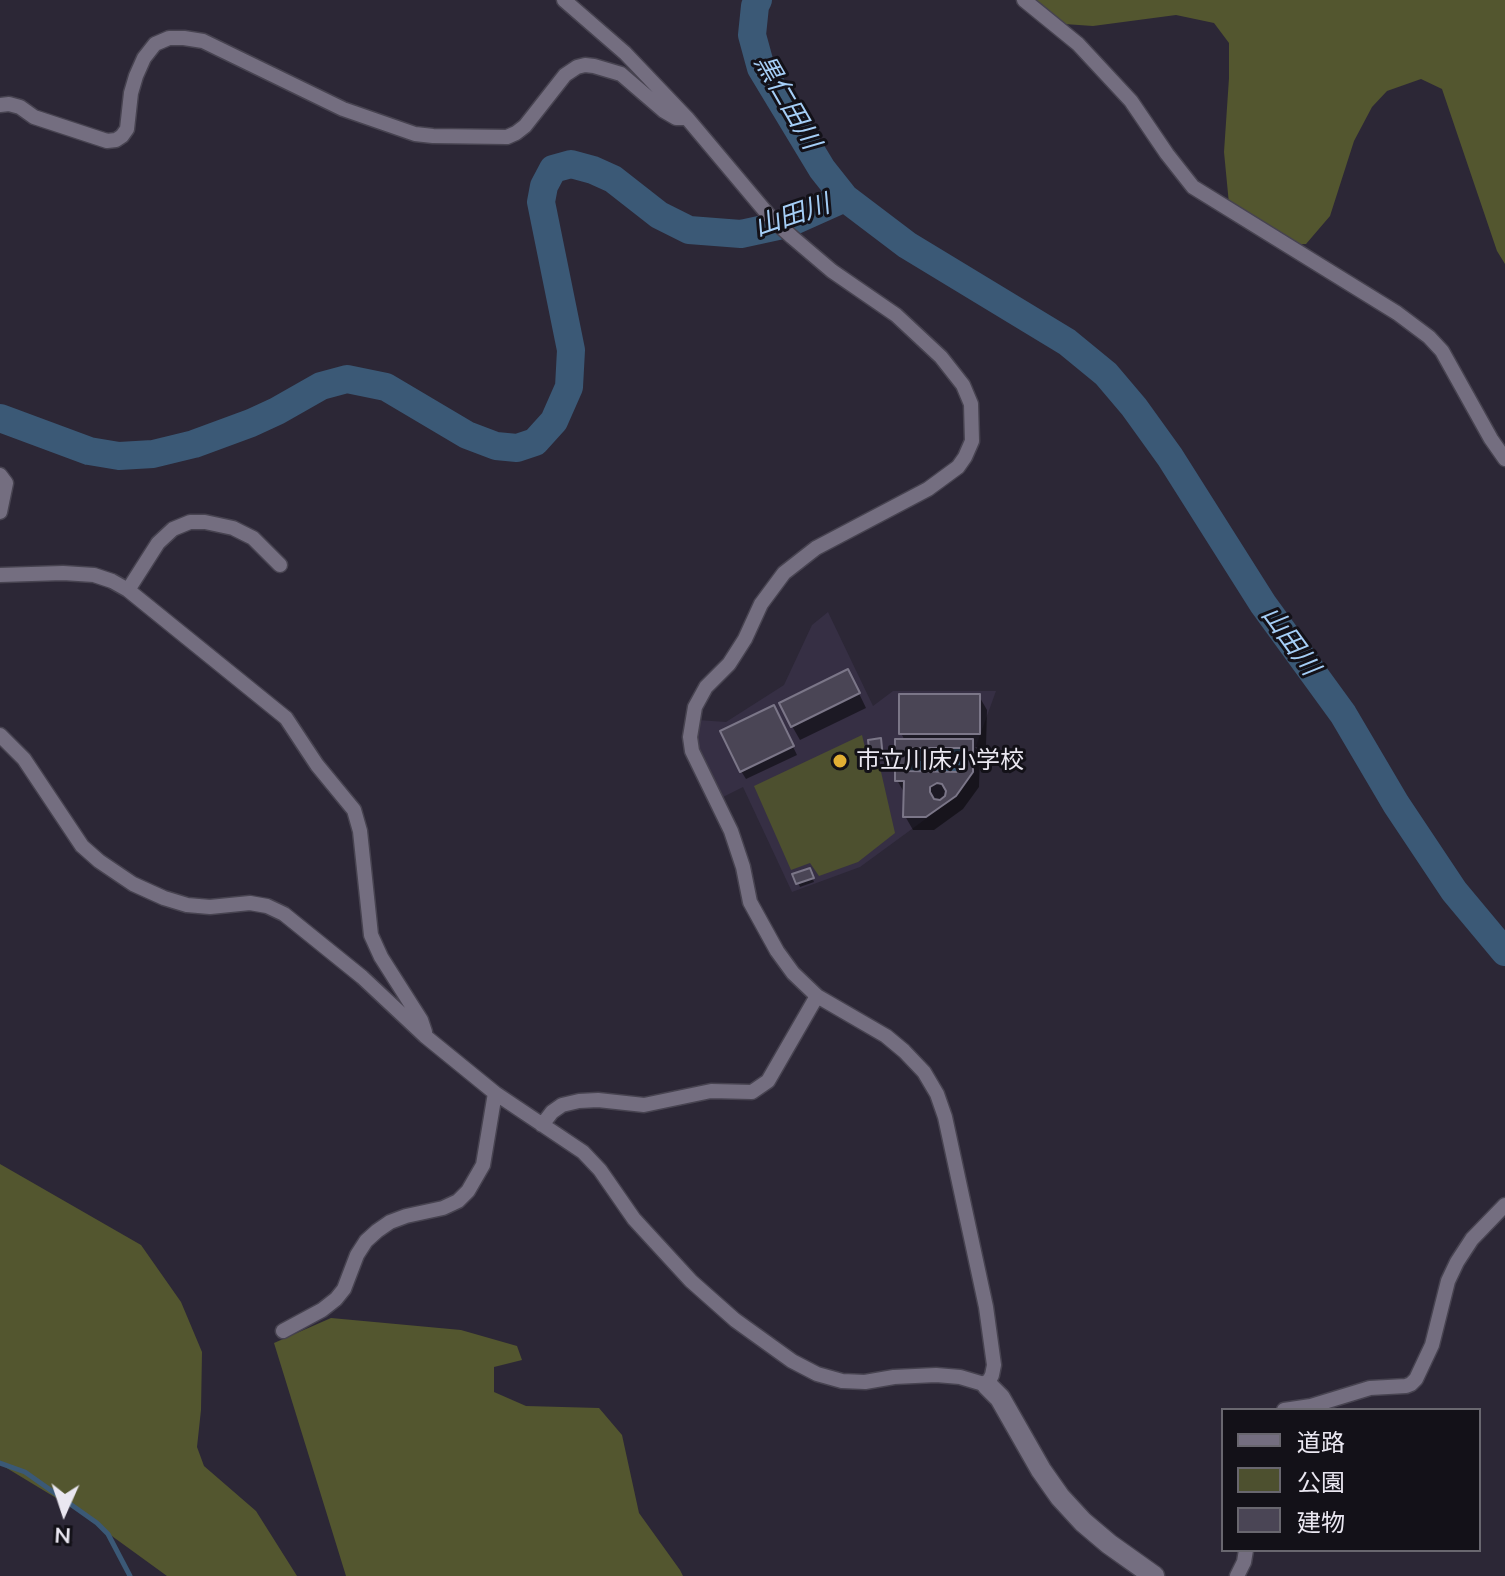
<!DOCTYPE html>
<meta charset="utf-8">
<style>
body{margin:0}
#map{position:relative;width:1505px;height:1576px;overflow:hidden;background:#2c2736;font-family:Mulish,"Noto Sans JP",sans-serif}
canvas{display:block}
.legend{position:absolute;left:1221px;top:1408px;width:260px;height:144px;box-sizing:border-box;background:#131118;border:2px solid #69676f;margin:0;padding:10px 14px;list-style:none;font-size:24px;color:#eae7f1}
.legend li{display:flex;align-items:center;gap:16px;height:40px}
.legend b{width:40px;border:2px solid #69676f}
.north{position:absolute;left:24px;top:1472px;width:80px;height:80px;-webkit-text-stroke:6px #131118;paint-order:stroke;rotate:183deg;font-size:22px;font-weight:700;line-height:32px;text-align:center;color:#eae7f1}
.north::after{content:'';display:block;margin:auto;width:28px;height:36px;background:#eae7f1;clip-path:polygon(50% 0,100% 100%,50% 72%,0 100%)}
</style>
<div id="map">
<canvas width="1505" height="1576"></canvas>
<ul class="legend">
<li><b style="height:10px;background:#746e80"></b>道路</li>
<li><b style="height:22px;background:#4d502f"></b>公園</li>
<li><b style="height:22px;background:#4a4555"></b>建物</li>
</ul>
<div class="north">N</div>
</div>
<script>
const ctx = document.querySelector('canvas').getContext('2d');
ctx.lineJoin = 'round';
function fill(path, color) {
  ctx.fillStyle = color;
  ctx.fill(path, 'evenodd');
}
function toPath(rows) {
  const path = new Path2D();
  for (const r of rows) {
    path.moveTo(r[0], r[1]);
    for (let i = 2; i < r.length; i += 2) path.lineTo(r[i], r[i + 1]);
  }
  return path;
}
function stroke(path, color, width, dash) {
  ctx.strokeStyle = color;
  ctx.lineWidth = width;
  ctx.lineCap = dash ? 'butt' : 'round';
  ctx.setLineDash(dash || []);
  ctx.stroke(path);
}
function label(font, color, halo, rows, align = 'center') {
  ctx.font = font + ' Mulish,"Noto Sans JP",sans-serif';
  ctx.lineWidth = 6;
  ctx.setLineDash([]);
  ctx.textBaseline = 'middle';
  ctx.strokeStyle = halo;
  ctx.fillStyle = color;
  for (const [text, x, y, turn = 0] of rows) {
    ctx.save();
    ctx.translate(x, y);
    ctx.rotate((+turn || 0) * Math.PI / 180);
    ctx.textAlign = isNaN(turn) ? turn : align;
    if (halo) ctx.strokeText(text, 0, 0);
    ctx.fillText(text, 0, 0);
    ctx.restore();
  }
}
fill(toPath([
 [828,612,873,706,893,691,996,691,975,749,974,773,957,796,860,867,792,892,743,787,721,798,698,746,696,738,698,720,726,722,784,685,812,625]
]), '#362f44');
fill(toPath([
 [862,735,869,764,879,763,895,833,858,862,819,876,810,863,791,870,754,786]
]), '#4d502f');
fill(toPath([
 [1031,0,1505,0,1505,264,1497,251,1442,89,1421,79,1387,91,1372,107,1354,141,1330,216,1306,244,1276,245,1247,230,1229,204,1224,152,1229,78,1229,43,1214,23,1176,15,1093,26,1050,23],
 [0,1164,141,1245,181,1302,202,1352,201,1410,197,1447,204,1466,256,1511,297,1576,167,1576,76,1510,0,1464],
 [331,1318,461,1330,517,1346,522,1360,494,1367,494,1392,526,1406,599,1408,622,1435,639,1513,680,1570,683,1576,346,1576,274,1343]
]), '#53562f');
fill(toPath([
 [907,748,962,748,962,772,906,771]
]), '#3b5976');
fill(toPath([
 [855,685,866,708,800,740,792,726],
 [979,696,987,710,986,747,975,747,980,754,979,787,963,809,934,830,913,830,905,816,905,794,897,780,905,741,901,733],
 [913,761,964,761,963,774,913,773],
 [778,716,797,755,746,779,741,771],
 [880,740,884,761,874,762,872,759],
 [811,874,814,882,800,887,795,875]
]), '#0007');
stroke(toPath([
 [0,1463,25,1472,97,1523,108,1534,130,1576]
]), '#3b5976', 5);
stroke(toPath([
 [758,0,755,6,752,35,761,68,822,169,845,198,907,245,1067,342,1106,374,1134,407,1170,457,1263,604,1343,714,1396,804,1454,891,1505,952],
 [0,418,89,451,119,456,153,454,194,444,251,423,277,411,321,386,347,379,386,387,467,435,496,446,517,448,535,442,554,421,569,387,571,350,541,202,544,186,553,169,571,164,593,170,613,179,659,215,689,230,741,234,787,224,845,198]
]), '#3b5976', 28);
const building = toPath([
 [848,669,860,693,791,727,779,703,848,669],
 [899,694,980,694,980,734,899,734,899,694],
 [774,705,794,746,740,772,720,731,774,705],
 [881,738,883,758,870,759,868,740,881,738],
 [895,739,973,739,973,772,956,796,926,817,903,817,904,781,895,781,895,739],
 [907,748,962,748,962,772,906,771,907,748],
 [937,783,942,784,946,791,945,796,940,800,934,799,930,792,930,787,937,783],
 [810,868,814,878,796,884,792,874,810,868]
]);
fill(building, '#4a4555');
stroke(building, '#7b7688', 2);
const street = toPath([
 [1024,0,1078,44,1131,101,1167,154,1193,187,1397,313,1429,337,1442,351,1491,439,1505,459],
 [0,105,9,104,20,107,34,117,107,141,116,140,122,136,127,129,131,93,136,76,144,58,155,44,169,38,184,38,203,41,343,109,415,134,433,136,507,137,516,133,525,126,565,75,577,67,585,65,594,66,621,74,664,111,676,118,687,118],
 [0,475,6,483,0,512],
 [0,575,63,573,94,575,112,581,128,590,286,718,317,765,354,810,360,831,371,935,381,957,421,1020,425,1032],
 [128,590,158,543,173,529,190,522,205,522,233,528,253,538,280,565],
 [0,735,24,759,82,846,99,861,133,884,164,898,187,905,210,907,250,903,267,906,284,914,362,977,425,1036,495,1093,583,1152,600,1170,634,1219,691,1281,735,1320,792,1361,817,1374,842,1381,865,1382,894,1377,936,1375,960,1377,987,1385,992,1375,994,1365,986,1307,945,1117,937,1094,924,1072,904,1051,886,1036,817,996,793,973,777,951,750,902,743,867,731,831,692,751,690,737,695,707,706,687,729,664,745,639,761,604,784,573,816,548,928,489,958,467,965,457,972,441,971,404,963,385,941,357,896,315,832,271,792,237,771,218,687,118,625,53,564,0],
 [542,1125,552,1112,562,1105,579,1101,598,1100,644,1105,711,1091,752,1092,768,1081,817,996],
 [283,1331,322,1310,336,1299,344,1289,357,1255,366,1241,377,1231,390,1222,406,1216,443,1208,458,1201,468,1191,483,1165,495,1093],
 [1284,1410,1311,1406,1370,1388,1406,1386,1411,1384,1416,1379,1432,1345,1448,1281,1457,1262,1472,1239,1505,1205],
 [1237,1576,1244,1562,1246,1550]
]);
const secondary = toPath([
 [987,1385,1000,1398,1041,1470,1060,1497,1083,1522,1109,1544,1154,1576]
]);
stroke(street, '#474350', 17);
stroke(secondary, '#474350', 23);
stroke(street, '#746e80', 14);
stroke(secondary, '#746e80', 20);
for (const [x, y, r, color] of [
 [840,761,8,"#e2af34"]
]) {
  const dot = new Path2D();
  dot.arc(x, y, r, 0, 2 * Math.PI);
  ctx.fillStyle = color;
  ctx.fill(dot);
  stroke(dot, '#131118', 3);
}
label('24px', '#eae7f1', '#131118', [
 ["市立川床小学校",856,761]
], 'left');
label('italic 26px', '#a5cef6', '#131118', [
 ["黒仁田川",787,102,60],
 ["山田川",792,216,-19],
 ["山田川",1290,641,54]
]);
</script>
